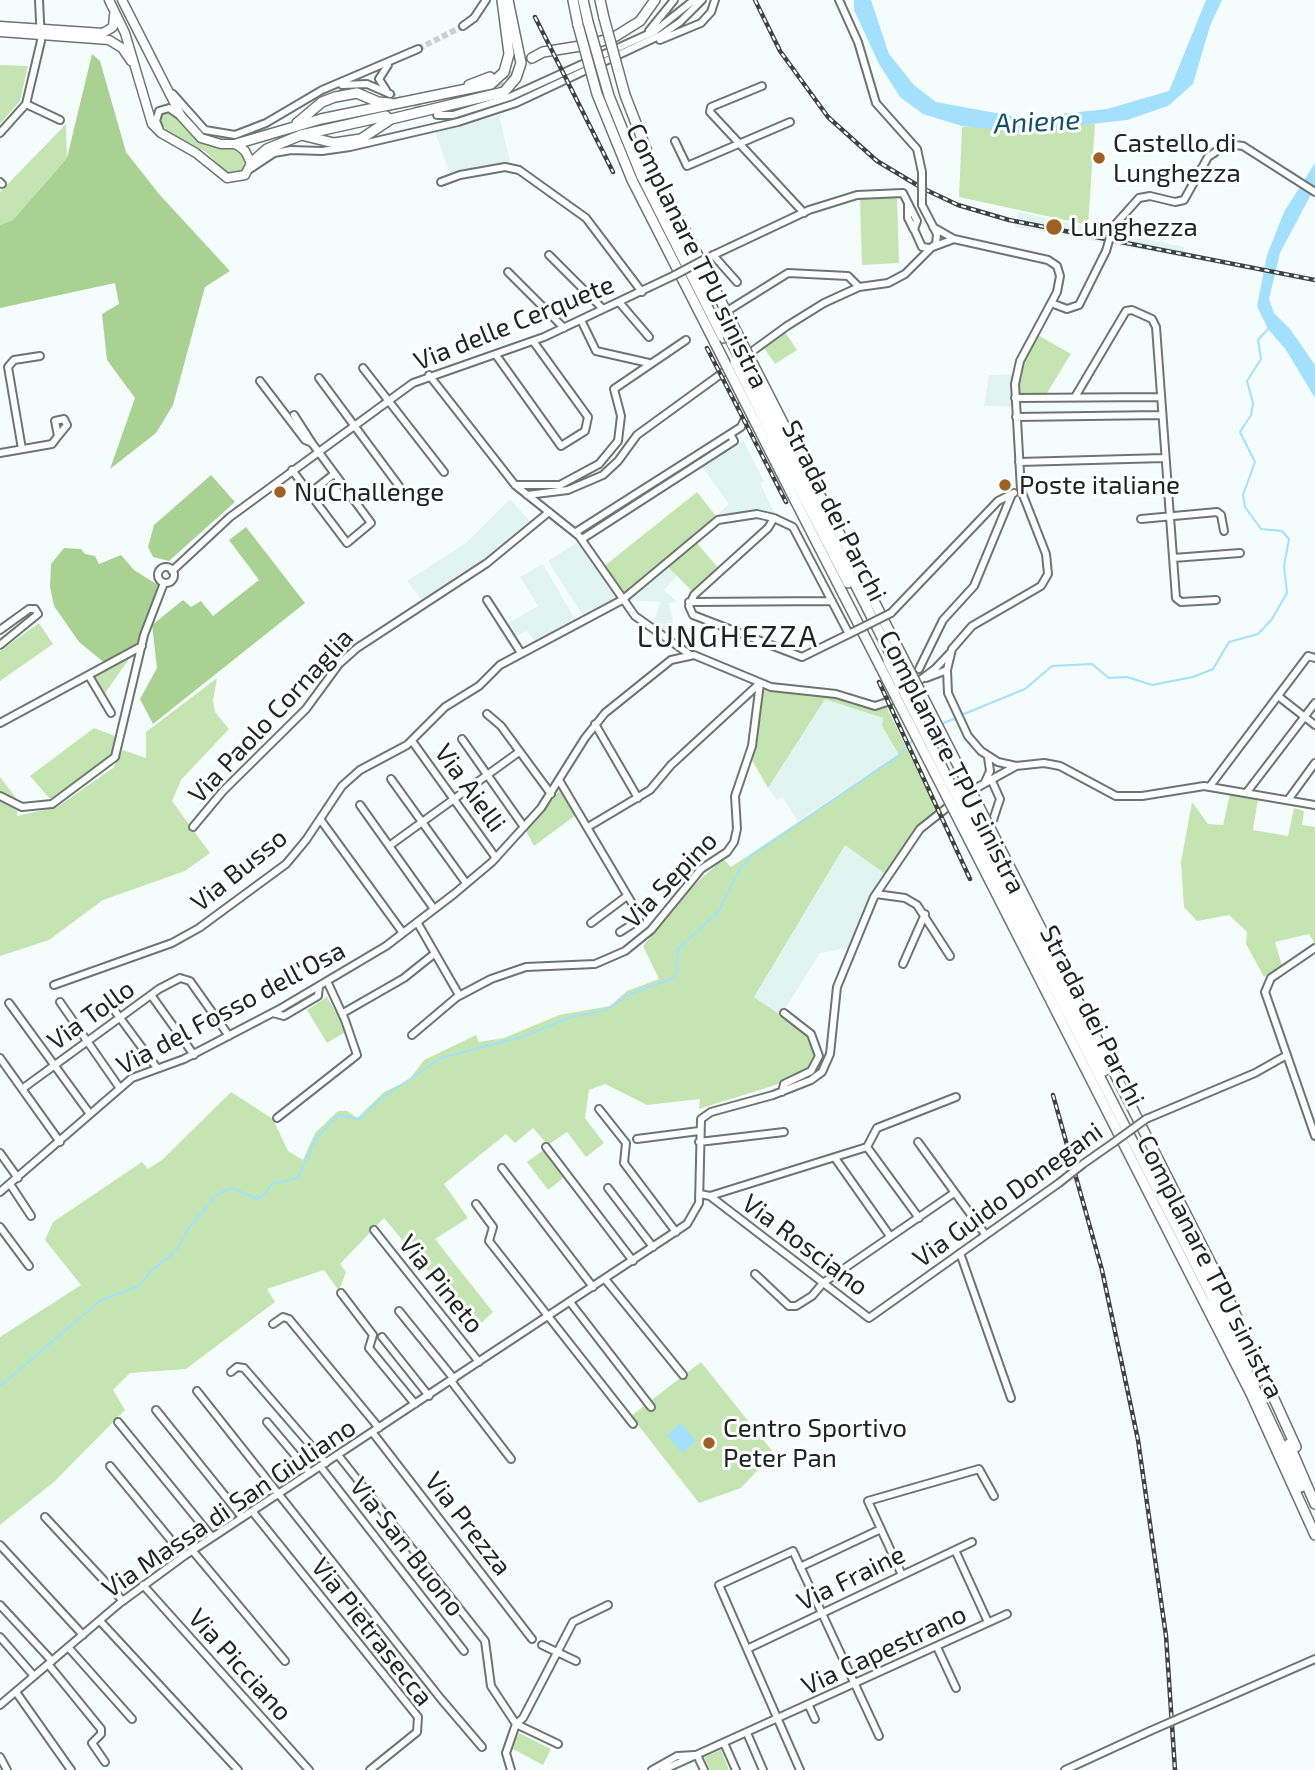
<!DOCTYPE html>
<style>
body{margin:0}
canvas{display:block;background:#f5fdfc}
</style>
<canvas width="1315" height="1770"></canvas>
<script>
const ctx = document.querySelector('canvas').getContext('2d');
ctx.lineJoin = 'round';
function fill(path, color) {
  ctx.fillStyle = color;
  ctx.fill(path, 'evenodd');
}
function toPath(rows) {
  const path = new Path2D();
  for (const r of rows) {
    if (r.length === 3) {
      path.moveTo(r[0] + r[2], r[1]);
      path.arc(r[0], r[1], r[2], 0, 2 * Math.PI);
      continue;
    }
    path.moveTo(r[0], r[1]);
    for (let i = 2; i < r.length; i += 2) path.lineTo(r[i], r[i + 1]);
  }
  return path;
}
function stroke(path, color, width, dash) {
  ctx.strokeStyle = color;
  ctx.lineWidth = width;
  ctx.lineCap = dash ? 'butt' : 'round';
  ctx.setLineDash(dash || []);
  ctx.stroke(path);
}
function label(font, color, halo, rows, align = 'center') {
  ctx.font = font + ' "Exo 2",sans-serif';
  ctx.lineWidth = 6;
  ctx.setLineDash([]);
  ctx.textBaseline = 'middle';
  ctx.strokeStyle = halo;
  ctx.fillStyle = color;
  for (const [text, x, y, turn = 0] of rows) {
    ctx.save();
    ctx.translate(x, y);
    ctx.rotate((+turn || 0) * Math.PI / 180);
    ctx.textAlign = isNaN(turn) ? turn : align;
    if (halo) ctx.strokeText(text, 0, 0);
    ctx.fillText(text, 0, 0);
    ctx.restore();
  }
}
fill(toPath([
 [499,115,510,162,450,174,435,131],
 [1018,212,1184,247,1182,257,1015,227],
 [1013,374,1012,407,984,406,989,375],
 [743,440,764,481,760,483,775,514,765,511,716,516,729,504,702,467],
 [510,499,534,526,425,604,407,581,466,543],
 [581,540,621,600,585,619,548,561],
 [543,564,577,623,537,644,527,631,513,638,505,625,538,606,520,577],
 [666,564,677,576,664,590,677,602,669,603,675,630,666,637,651,628,661,602,625,600],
 [825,698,883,718,882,727,899,755,798,821,782,797,777,800,768,788],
 [845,844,888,876,852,947,820,953,781,1015,754,997]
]), '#e2f4f0');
fill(toPath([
 [0,65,28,66,20,101,0,124],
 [168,111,200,141,240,151,246,159,242,172,229,175,206,152,167,131,159,119,161,113],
 [66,124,67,158,13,220,0,225,0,192],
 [1095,124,1088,225,959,197,962,127],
 [897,196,899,263,862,265,860,198],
 [785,332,797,350,775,364,763,346],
 [1036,334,1071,354,1045,396,1017,396,1021,363],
 [697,492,716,516,691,536,720,570,694,593,666,565,625,600,603,567],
 [39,623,53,644,0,681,0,651],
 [134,652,103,696,92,676],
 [217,678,213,701,215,712,229,729,181,780,172,801,210,853,185,871,103,900,49,940,0,956,0,777,17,799,17,816,57,807,113,768,123,750,146,758,146,732],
 [760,683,836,694,869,705,885,704,938,813,888,876,845,845,754,997,810,1035,817,1058,804,1076,699,1109,700,1099,647,1105,605,1084,589,1090,585,1118,604,1143,586,1157,567,1132,548,1145,533,1128,515,1143,506,1134,444,1184,468,1218,435,1239,493,1312,476,1328,384,1218,340,1264,346,1272,339,1291,324,1270,267,1289,275,1302,186,1369,130,1373,113,1390,125,1410,54,1482,0,1525,0,1337,81,1285,45,1240,53,1222,142,1162,148,1169,163,1159,231,1092,273,1119,288,1151,303,1160,315,1133,338,1111,347,1111,357,1118,384,1092,409,1080,424,1060,476,1035,479,1042,504,1038,559,1015,610,1006,627,991,659,979,643,946,694,885,723,859,731,867,899,755,882,726,883,718,825,699,768,788,749,755],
 [94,728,115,736,111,756,50,799,30,776],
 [561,789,576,815,534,846,526,831],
 [1230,794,1258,799,1253,830,1288,836,1294,808,1304,811,1302,825,1315,827,1315,944,1309,934,1275,942,1282,966,1264,977,1246,944,1247,932,1229,915,1197,921,1184,907,1181,862,1192,802,1208,824,1223,825],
 [327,997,347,1031,327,1043,307,1010],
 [545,1149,565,1177,548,1190,527,1162],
 [701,1362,781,1462,760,1468,741,1488,699,1503,631,1416],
 [519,1733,551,1749,543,1765,511,1748],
 [721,1750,729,1770,710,1770,704,1757]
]), '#c4e5b1');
fill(toPath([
 [92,54,100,61,126,152,159,194,230,271,205,287,173,405,156,433,110,469,135,398,107,360,102,314,119,304,115,283,0,308,0,225,13,220,67,158],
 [211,475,235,502,169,561,153,557,148,547,154,525],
 [246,527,305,603,153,724,140,699,157,668,152,625,183,600,191,607,201,601,213,616,259,580,229,540],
 [64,548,81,549,85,554,95,556,99,564,121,555,134,570,158,585,139,643,106,664,79,642,54,606,50,587,51,564]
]), '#a9d192');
fill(toPath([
 [854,0,871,0,889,54,914,85,936,102,1023,118,1107,109,1169,91,1206,0,1222,0,1210,26,1193,84,1168,106,1127,120,1022,132,962,126,923,114,900,97,879,64,854,10],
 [1315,163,1315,187,1280,253,1269,299,1274,313,1290,329,1315,365,1315,398,1286,350,1268,329,1257,306,1267,255,1284,212],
 [681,1423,696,1441,682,1453,667,1435]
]), '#a2e0fe');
stroke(toPath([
 [964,714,1025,689,1052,666,1092,664,1109,678,1127,677,1152,685,1193,677,1213,669,1229,642,1258,634,1272,619,1287,593,1284,566,1289,539,1282,531,1261,529,1245,507,1243,495,1255,462,1240,432,1251,415,1253,403,1247,381,1261,359,1258,340,1268,329],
 [941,724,956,718],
 [0,1386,101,1300,139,1286,151,1271,177,1250,188,1229,216,1195,232,1188,257,1199,263,1196,272,1184,298,1178,315,1140,338,1115,360,1119,382,1098,441,1058,525,1036,568,1018,606,1010,628,995,673,978,676,973,678,949,719,911,740,868,752,855,899,755,912,741]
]), '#a2e0fe', 2);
stroke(toPath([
 [418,49,463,26],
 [390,94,425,110]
]), '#cad2d1', 6, [6, 3]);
stroke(toPath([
 [496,88,532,58]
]), '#cad2d1', 9, [9, 4.5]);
const minor = toPath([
 [839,0,858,42,876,103,917,149,922,172],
 [463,26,474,18,486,0],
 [649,31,674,0],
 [660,40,701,23,711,12,715,0],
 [342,85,367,84,390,94],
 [762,86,711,107,710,112,804,213],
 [386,90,379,79,388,65],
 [173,94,205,130,235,135,266,123,322,90,418,49],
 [26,104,60,120],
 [437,115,453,115,510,97,655,31,694,0],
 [159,128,156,121,159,111,169,108,179,115],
 [0,133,26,104,41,41,39,0],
 [675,141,687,166,790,122],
 [250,169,274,153,291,150,322,151,350,147,458,122,516,103,661,35,680,22,702,0],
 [0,182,2,184],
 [441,182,460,175,505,167,519,170,586,218,642,292],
 [908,204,908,218,914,230],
 [922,205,937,234,936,244],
 [917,221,914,229,922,247,930,248,954,239],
 [933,227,954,239,1048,260,1057,266,1060,276,1057,292,1020,361,1015,384,1021,490,1046,554,1048,574,1041,586,972,626,952,649,947,670,948,693,968,736,981,751,998,762,1016,766,1044,763,1060,766,1116,796,1142,796,1204,786,1315,805],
 [1113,227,1139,198,1150,196,1175,202,1184,200,1208,157,1227,144,1243,146,1315,192],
 [549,255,603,309],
 [713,255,737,282],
 [705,259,809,210,857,195,903,193,917,221],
 [508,272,564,328],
 [619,302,649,337],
 [1051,303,1067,309,1079,305,1106,251],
 [732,308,788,273,848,276,859,287,888,283,905,274,933,246],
 [581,320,596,351,649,363],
 [496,355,561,446,585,431,588,417,533,341],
 [363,368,444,472],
 [429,375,515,485,579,536,635,616,689,654],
 [319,378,399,486],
 [260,381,305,440,312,443,371,523,347,543,292,470],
 [1075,397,1126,311,1132,310,1152,319,1156,327,1176,598,1181,602,1216,600],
 [1015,398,1160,397],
 [294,415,312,443],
 [1016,417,1161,415],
 [22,449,8,367,14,360,40,356],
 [0,453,52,444,58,436,67,425,64,419,55,421,58,436],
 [1019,462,1164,458],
 [515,485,560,485,599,464,618,441,621,416,614,389,686,340],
 [310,493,334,474],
 [527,495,568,490,603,475,618,461,637,435,787,326,824,303,859,287],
 [774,518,793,527,849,634],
 [1141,519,1217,512,1221,515,1224,531],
 [576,532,741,427,746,416,742,405],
 [582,539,734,441,730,434],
 [1173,558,1240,553],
 [166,575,8],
 [172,571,230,517,413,383,544,337,675,275],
 [487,600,521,653],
 [689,602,832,601],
 [891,613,998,501,1014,493],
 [0,630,29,609,35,609,38,614,0,645],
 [919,669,943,620,974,586,1012,494],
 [89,676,111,713],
 [926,678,947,670],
 [1278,696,1315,725],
 [487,714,501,726,551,794],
 [0,723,142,646],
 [595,724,638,798],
 [462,739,524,827],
 [412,741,496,858],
 [391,779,466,883],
 [991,779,1000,799,993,820],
 [559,780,639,915,639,920,620,932],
 [985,782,990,771,988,757],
 [1210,786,1308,656,1315,658],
 [969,792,1016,766],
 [1247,792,1315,703],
 [0,796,22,807,52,804,115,757,144,635,164,583],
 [1288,800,1315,763],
 [360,805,434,909],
 [320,819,403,933],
 [193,827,223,791,306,709,339,664,357,648,487,563,549,512],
 [588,827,650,790,671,765,760,683],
 [389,846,519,752],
 [876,894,905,898,917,905,950,956],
 [417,922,459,995],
 [591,923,627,896],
 [1315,948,1271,978,1265,992,1315,1136],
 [903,964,925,914],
 [54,985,172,943,199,928,286,864,306,840,342,786,360,770,407,745,445,707,479,686,500,665,622,600,718,520,757,514,774,518,768,528,694,595,689,606,693,615,802,657,855,631],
 [151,995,194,1055],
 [60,1002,119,1087],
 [9,1003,90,1114],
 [109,1003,157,1068],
 [273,1013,284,1016,318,996,319,986],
 [343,1013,404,978,434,954],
 [412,1035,457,997,491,979,526,967,595,964,625,951,651,930,701,869,727,852,734,842,737,829,735,796,752,746,760,683],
 [0,1058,60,1142],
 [22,1089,159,989,180,978,190,981,229,1036],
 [782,1092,784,1084,811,1071,819,1056,811,1034,784,1013],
 [599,1109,626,1143,624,1163,676,1232],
 [277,1118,357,1055,345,1020,327,981],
 [1146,1119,1255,1073,1287,1055],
 [637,1139,699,1131],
 [699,1142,784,1132],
 [918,1142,985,1234],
 [546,1147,633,1261],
 [867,1147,919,1218],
 [0,1153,18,1178],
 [835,1158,890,1236],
 [1083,1164,1113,1143],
 [502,1168,593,1287],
 [10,1184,31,1216],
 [608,1188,653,1247],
 [0,1192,132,1078,184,1059,278,1010,386,946,454,894,492,862,541,808,585,738,605,713,671,660,694,655,771,687,836,694,875,706,893,700,935,669,950,653],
 [700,1194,710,1196,869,1318,1059,1183],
 [710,1196,867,1147,877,1128,956,1097],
 [476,1204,493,1227,489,1241,633,1424],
 [0,1227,29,1266],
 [374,1230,479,1362],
 [960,1253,1011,1398],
 [755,1274,789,1306,796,1306,812,1296,823,1283,954,1193],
 [605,1279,683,1375],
 [341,1293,373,1335,369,1348,415,1404],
 [570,1302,651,1407],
 [399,1311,454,1379],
 [273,1324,283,1317,289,1319,379,1428],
 [382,1337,429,1396],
 [231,1372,237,1367,244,1368,326,1463],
 [451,1381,511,1459],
 [197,1391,441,1699,482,1747],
 [156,1410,242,1517],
 [118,1422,212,1537],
 [267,1422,310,1473],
 [373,1433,532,1639],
 [338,1455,485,1641,491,1686,516,1724,506,1753,511,1770],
 [110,1466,184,1556],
 [320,1466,464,1651],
 [252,1511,418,1717,417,1732,370,1770],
 [45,1517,123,1601],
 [0,1545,83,1635],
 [192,1550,285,1661],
 [955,1550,988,1622],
 [800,1567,881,1529],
 [902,1575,868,1501,979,1469,994,1496],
 [143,1585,309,1770],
 [0,1605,52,1661],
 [100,1621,238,1770],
 [0,1637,34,1676],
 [542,1645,576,1661],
 [68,1647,132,1719],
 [937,1647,956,1688],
 [747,1649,972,1542],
 [48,1664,101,1729,101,1734,92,1743,105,1762],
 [16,1692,71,1770],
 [0,1705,120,1603,184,1556,687,1224,699,1203,701,1119,711,1112,773,1095,811,1080,822,1072,830,1054,837,987,874,897,920,829,954,802],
 [809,1706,815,1719],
 [1189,1714,1315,1659],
 [747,1733,763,1770],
 [724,1743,736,1770],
 [558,1744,516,1724,523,1718,573,1622,608,1605],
 [697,1755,704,1770],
 [0,1757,7,1770],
 [652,1770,677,1756,695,1755],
 [663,1770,1007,1614],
 [800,1770,719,1585,793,1551,879,1736],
 [1065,1770,1150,1731]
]);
const major = toPath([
 [109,0,125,33,152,124,161,133,196,153,227,178,245,175,251,163,245,151,236,144,221,144,201,138,181,116,122,0],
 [0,26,103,33,113,27,114,15],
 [0,32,109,40,122,48,131,61]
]);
const highway = toPath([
 [573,0,578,25],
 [583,0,588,22],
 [600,0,604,18],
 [532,58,543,52,593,44,616,36,640,21,655,0],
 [469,85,490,77],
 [297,123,322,102,335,97,357,93,378,102,390,103],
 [301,135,334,143,361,139,391,119,504,92,516,78,521,63,508,0],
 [236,144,321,119,491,84,504,72,509,54,502,0],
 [251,163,267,149,301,135,386,116],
 [653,167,736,331],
 [641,175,723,338],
 [632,180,715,343],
 [655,190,710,299],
 [802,460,901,654],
 [794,464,893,659],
 [788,467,848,583],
 [780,471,880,666],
 [991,830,1224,1289,1296,1447],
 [983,834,1104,1071],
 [978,838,1211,1295,1301,1487],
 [970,842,1251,1394,1315,1535],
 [1185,1230,1243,1346],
 [1289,1444,1315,1504]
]);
stroke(minor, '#6d7573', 10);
stroke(major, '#6d7573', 11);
stroke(highway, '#6d7573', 12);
stroke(minor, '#fff', 6);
stroke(major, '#fff', 8);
stroke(highway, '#fff', 9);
const rail = toPath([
 [755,0,780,51,828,117,877,161,922,188,958,205,1009,220,1315,280],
 [535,17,613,172],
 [707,348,786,502],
 [879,682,970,879],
 [1053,1095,1102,1270,1138,1440,1166,1636,1175,1770]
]);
stroke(rail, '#3e4342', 4.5);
stroke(rail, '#fff', 2, [5]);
const minorBridge = toPath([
 [922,172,922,205],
 [1106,251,1113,227],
 [675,275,705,259],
 [855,631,891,613],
 [1113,1143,1146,1119],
 [1059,1183,1083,1164],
 [1150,1731,1189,1714]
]);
const highwayBridge = toPath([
 [604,18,625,95,653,167],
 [588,22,609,96,641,175],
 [578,25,597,94,632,180],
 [736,331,802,460],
 [728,335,794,464],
 [715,343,780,471],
 [735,362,788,467],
 [901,654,991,830],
 [888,661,978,838],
 [880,666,970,842],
 [957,783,983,834]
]);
stroke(minorBridge, '#6d7573', 10, []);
stroke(highwayBridge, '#6d7573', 12, []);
stroke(minorBridge, '#fff', 6);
stroke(highwayBridge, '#fff', 9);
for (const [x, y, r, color] of [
 [1099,158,7,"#9d6223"],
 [1054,227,9,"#9d6223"],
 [1005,485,7,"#9d6223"],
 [280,492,7,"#9d6223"],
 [709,1443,7,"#9d6223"]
]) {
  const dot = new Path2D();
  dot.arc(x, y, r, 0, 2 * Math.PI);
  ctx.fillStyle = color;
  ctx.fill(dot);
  stroke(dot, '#fff', 2.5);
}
label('26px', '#202423', '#fff', [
 ["Castello di",1113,143],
 ["Lunghezza",1113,173],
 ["Lunghezza",1070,227],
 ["Poste italiane",1019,485],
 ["NuChallenge",294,492],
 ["Centro Sportivo",723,1428],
 ["Peter Pan",723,1458]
], 'left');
label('26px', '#202423', '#fff', [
 ["Complanare TPU sinistra",697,256,64],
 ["Via delle Cerquete",514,323,-22],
 ["Strada dei Parchi",834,511,63],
 ["Via Paolo Cornaglia",271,716,-47],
 ["Complanare TPU sinistra",952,762,63],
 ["Via Aielli",470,788,54],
 ["Via Busso",239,870,-39],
 ["Via Sepino",670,880,-46],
 ["Via del Fosso dell'Osa",231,1008,-28],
 ["Via Tollo",91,1015,-36],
 ["Strada dei Parchi",1092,1016,63],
 ["Via Guido Donegani",1008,1195,-36],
 ["Via Rosciano",805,1245,37],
 ["Complanare TPU sinistra",1210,1267,63],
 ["Via Pineto",441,1284,51],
 ["Via Massa di San Giuliano",229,1508,-34],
 ["Via Prezza",468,1524,52],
 ["Via San Buono",407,1547,52],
 ["Via Fraine",851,1578,-26],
 ["Via Pietrasecca",372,1632,52],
 ["Via Capestrano",884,1650,-25],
 ["Via Picciano",240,1665,48]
]);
label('italic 28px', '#0e516a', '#fff', [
 ["Aniene",1037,122,-3]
]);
ctx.letterSpacing = '2px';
label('30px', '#202423', '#fff', [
 ["LUNGHEZZA",728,637]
]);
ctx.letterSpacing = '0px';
</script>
